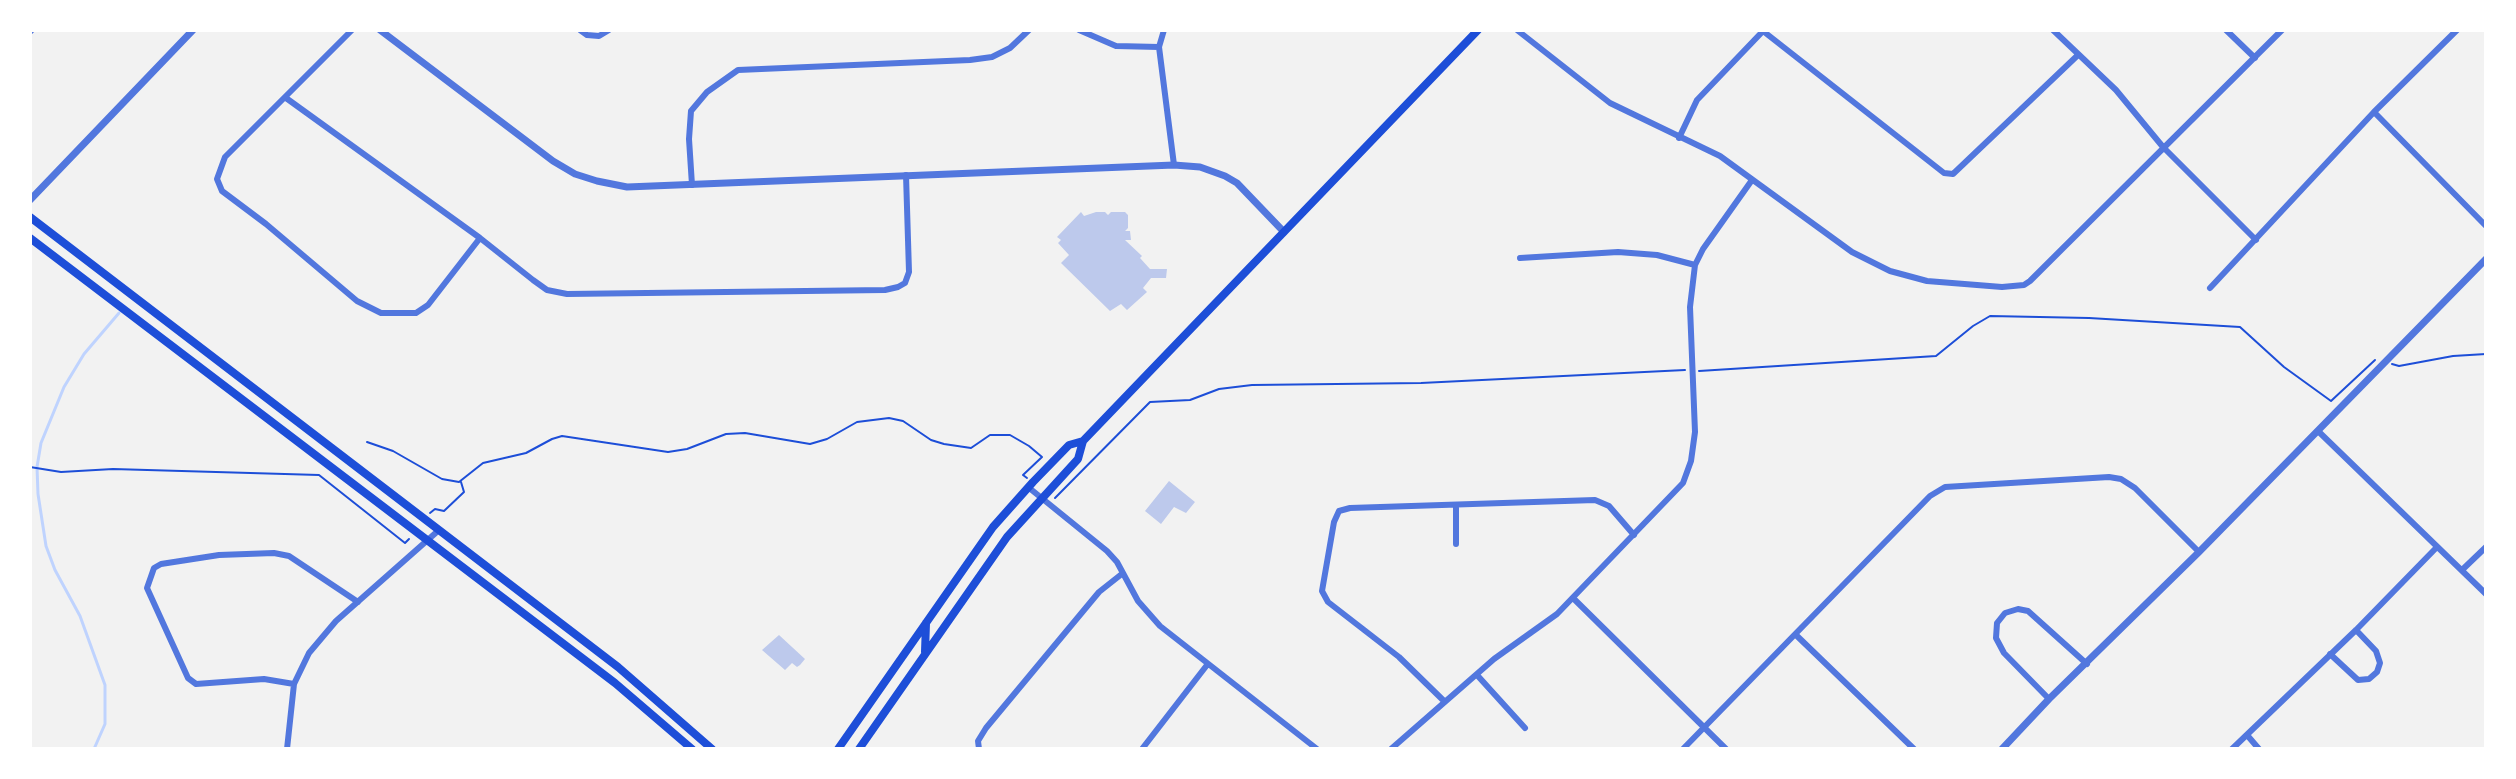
<!DOCTYPE html>
<style>
body{margin:0}
#map{position:relative;width:2516px;height:779px;overflow:hidden;background:#f2f2f2;font-family:Inter,sans-serif}
canvas{display:block}
.frame{position:absolute;inset:0;border:32px solid #fff;pointer-events:none}
</style>
<div id="map">
<canvas width="2516" height="779"></canvas>
<div class="frame"></div>
</div>
<script>
const ctx = document.querySelector('canvas').getContext('2d');
ctx.lineJoin = 'round';
function toPath(rows) {
  const path = new Path2D();
  for (const r of rows) {
    path.moveTo(r[0], r[1]);
    for (let i = 2; i < r.length; i += 2) path.lineTo(r[i], r[i + 1]);
  }
  return path;
}
function stroke(path, color, width, dash) {
  ctx.strokeStyle = color;
  ctx.lineWidth = width;
  ctx.lineCap = dash ? 'butt' : 'round';
  ctx.setLineDash(dash || []);
  ctx.stroke(path);
}
function fill(path, color) {
  ctx.fillStyle = color;
  ctx.fill(path, 'evenodd');
}
stroke(toPath([
 [94,749,105,724,105,685,80,616,55,570,46,546,38,494,37,467,41,443,64,387,84,354,119,313]
]), '#bfd3fe', 3);
fill(toPath([
 [1081,212,1084,216,1096,212,1105,212,1108,215,1111,212,1125,212,1128,215,1128,228,1125,231,1130,231,1131,240,1125,240,1142,256,1140,258,1150,269,1167,269,1166,278,1151,278,1143,288,1147,292,1127,310,1121,304,1110,311,1061,263,1069,255,1058,243,1061,240,1057,237],
 [1169,481,1195,502,1186,513,1174,507,1161,524,1145,511],
 [779,635,805,659,800,665,797,667,792,663,785,670,762,650]
]), '#bdc9ec');
stroke(toPath([
 [2392,364,2399,366,2453,356,2486,354],
 [1699,371,1936,356,1973,326,1990,316,2089,318,2240,327,2284,367,2331,401,2375,360],
 [367,442,393,451,442,479,459,482,483,463,526,453,552,439,562,436,668,452,687,449,726,434,745,433,810,444,827,439,857,422,889,418,903,421,931,440,944,444,971,448,990,435,1010,435,1029,446,1042,457,1023,475,1027,478],
 [30,467,61,472,113,469,319,475,405,543,409,539],
 [1055,498,1150,402,1190,400,1219,389,1252,385,1421,383,1685,370],
 [430,513,435,509,444,511,464,492,461,482]
]), '#1d4ed8', 2);
stroke(toPath([
 [352,30,225,157,217,179,222,191,266,224,357,301,381,313,416,313,428,305,480,238],
 [580,30,587,35,599,36,609,30],
 [1079,30,1116,46,1159,47],
 [1164,30,1159,47,1174,165],
 [1517,30,1610,103,1720,156,1852,252,1890,271,1927,281,2002,287,2024,285,2030,281,2282,30],
 [2053,30,2116,90,2163,147,2256,240],
 [2226,30,2255,58],
 [1763,31,1944,173,1953,174,2078,55],
 [30,32,32,30],
 [286,98,480,238,533,280,547,290,567,294,885,290,898,287,905,283,909,272,906,175],
 [2374,112,2486,226],
 [1679,138,1697,100,1764,30],
 [692,185,689,139,691,111,707,92,738,70,970,60,992,57,1010,48,1029,30],
 [1520,258,1618,252,1657,255,1695,265],
 [2210,288,2374,112,2457,30],
 [2318,431,2486,594],
 [1028,487,1107,551,1117,562,1138,601,1160,626,1317,749],
 [1456,506,1456,544],
 [2462,570,2486,547],
 [1573,598,1726,749],
 [1796,635,1914,749],
 [2330,654,2358,680,2369,679,2377,672,2380,663,2376,651,2356,630],
 [1477,675,1525,728],
 [294,684,264,679,196,684,188,678,147,588,154,568,161,564,219,555,274,553,289,556,358,602],
 [2049,699,2004,653,1996,638,1997,623,2005,613,2018,609,2028,611,2087,664],
 [1444,701,1399,657,1328,602,1322,591,1334,522,1339,511,1350,508,1595,500,1609,506,1634,535],
 [2247,735,2259,749],
 [287,749,294,684,309,653,336,621,439,530],
 [979,749,978,741,986,728,1099,592,1123,573],
 [1142,749,1207,665],
 [1391,749,1494,659,1557,614,1683,483,1691,461,1695,432,1690,307,1695,265,1703,249,1752,180],
 [1683,749,1930,496,1945,487,2109,477,2121,479,2135,488,2199,552],
 [2232,749,2356,630,2437,547]
]), '#5277de', 6);
stroke(toPath([
 [380,30,553,161,575,174,597,181,627,187,1174,165,1200,167,1225,176,1237,183,1284,232],
 [30,200,193,30],
 [2002,749,2049,699,2199,552,2486,259]
]), '#5277de', 7);
stroke(toPath([
 [30,217,618,667,712,749],
 [30,238,615,683,692,749],
 [925,652,926,623],
 [838,749,993,527,1033,482,1069,445,1083,441],
 [859,749,1007,537,1078,459,1083,441,1478,30]
]), '#1d4ed8', 8);
</script>
